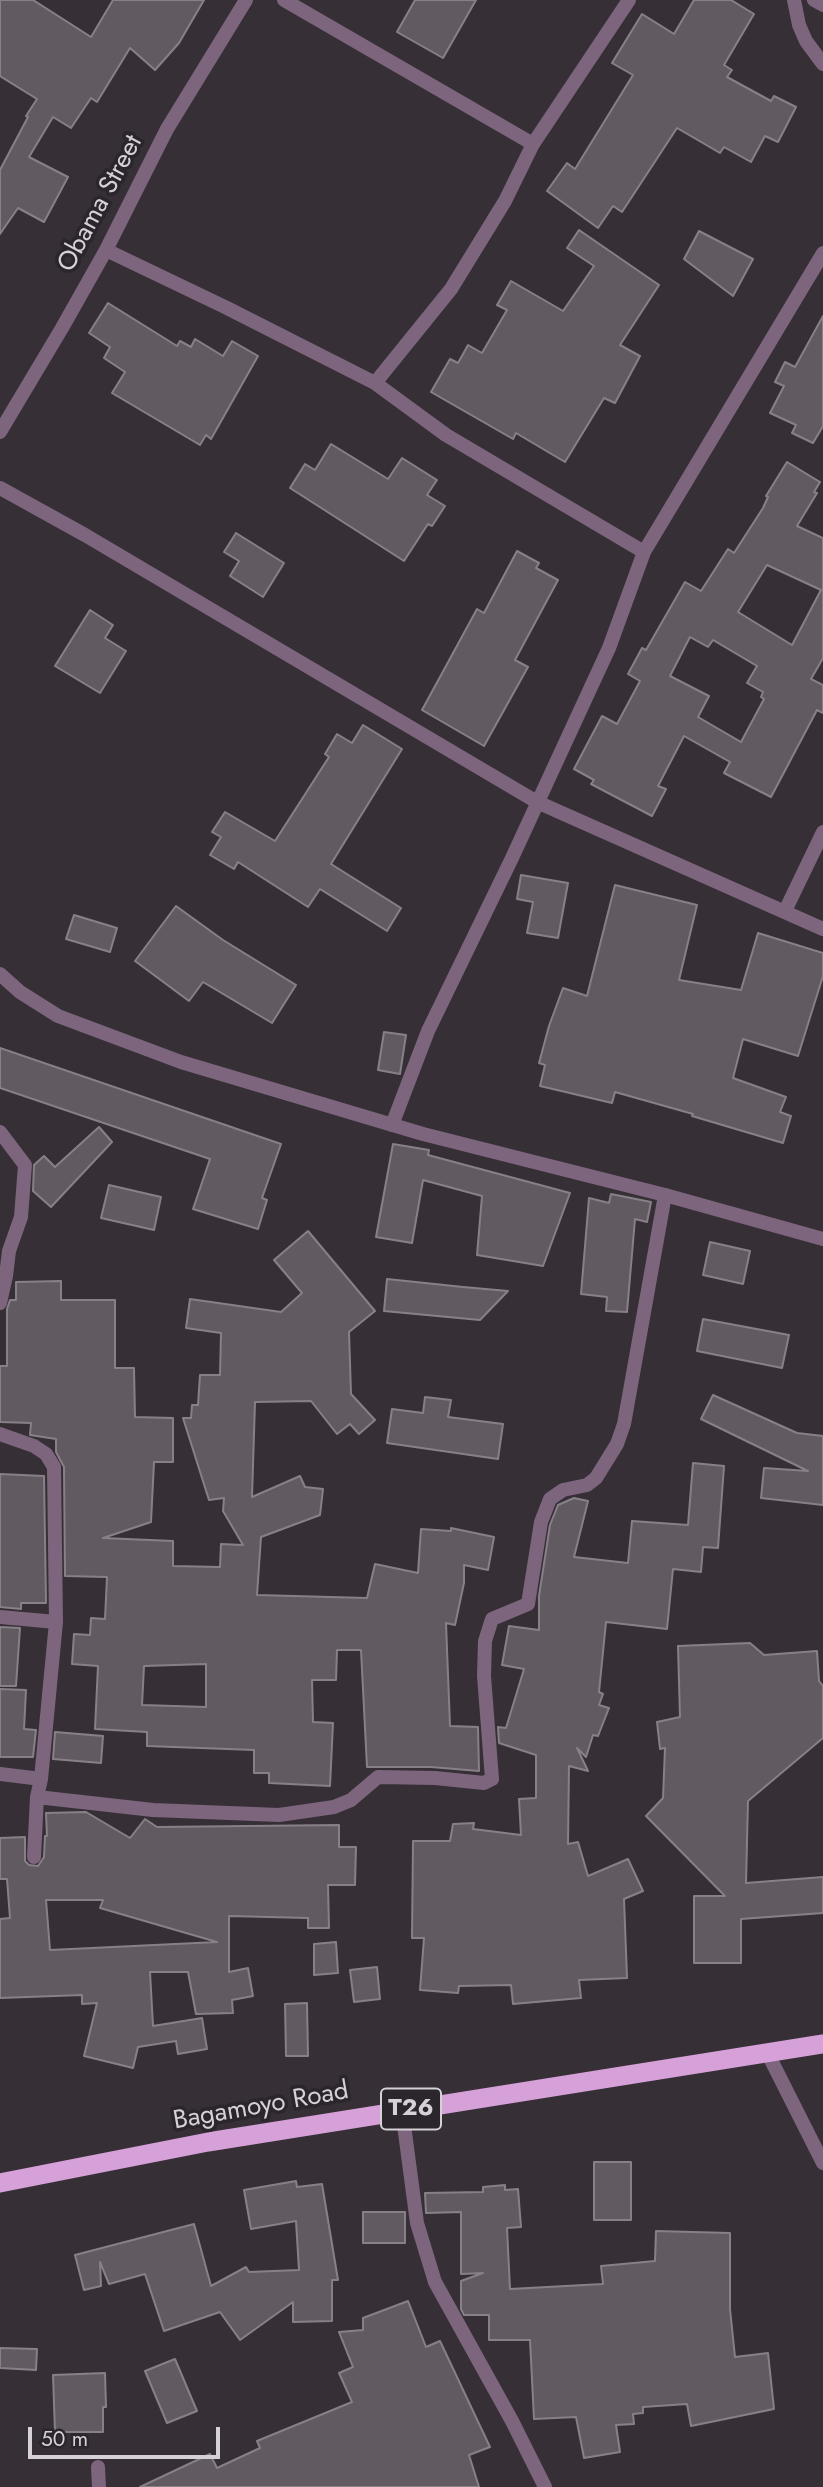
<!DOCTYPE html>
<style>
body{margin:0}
#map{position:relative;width:823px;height:2487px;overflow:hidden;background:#362f36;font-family:Jost,sans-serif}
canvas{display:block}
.scale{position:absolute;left:28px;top:2427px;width:192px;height:32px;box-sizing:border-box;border:4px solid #d6d1d6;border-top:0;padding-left:9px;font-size:21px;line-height:24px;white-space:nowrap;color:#d6d1d6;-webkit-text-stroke:5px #2b252c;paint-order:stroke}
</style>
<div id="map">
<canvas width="823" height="2487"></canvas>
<div class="scale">50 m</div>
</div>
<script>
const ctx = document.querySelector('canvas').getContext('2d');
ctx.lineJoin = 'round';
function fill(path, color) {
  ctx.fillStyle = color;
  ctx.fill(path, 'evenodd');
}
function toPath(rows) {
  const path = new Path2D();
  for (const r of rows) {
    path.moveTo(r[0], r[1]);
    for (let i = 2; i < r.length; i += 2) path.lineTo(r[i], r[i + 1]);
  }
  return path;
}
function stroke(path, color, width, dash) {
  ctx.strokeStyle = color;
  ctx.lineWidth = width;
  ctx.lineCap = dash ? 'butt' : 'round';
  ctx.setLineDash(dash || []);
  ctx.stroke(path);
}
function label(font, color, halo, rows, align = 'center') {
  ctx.font = font + ' Jost,sans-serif';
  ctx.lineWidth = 7;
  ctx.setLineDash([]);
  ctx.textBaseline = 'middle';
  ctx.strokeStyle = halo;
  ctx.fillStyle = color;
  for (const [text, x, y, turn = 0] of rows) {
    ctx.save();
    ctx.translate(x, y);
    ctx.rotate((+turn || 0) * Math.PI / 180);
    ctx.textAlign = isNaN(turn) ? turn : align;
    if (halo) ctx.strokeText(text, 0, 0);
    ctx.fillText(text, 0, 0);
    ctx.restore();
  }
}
const building = toPath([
 [0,0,33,0,91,37,113,0,204,0,179,43,155,70,130,48,97,102,91,98,71,128,53,117,29,157,68,177,44,222,18,208,0,234,0,170,28,117,26,116,37,99,0,76,0,0],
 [415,0,476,0,443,58,397,32,415,0],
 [694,0,731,0,754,14,724,65,732,70,727,77,771,101,774,96,796,107,778,142,765,136,751,162,724,147,720,153,677,128,622,212,613,206,598,228,547,191,567,163,575,169,633,75,612,63,642,14,674,34,694,0],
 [579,230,659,285,620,345,640,356,615,403,604,398,565,462,516,433,513,439,431,392,450,359,458,363,468,345,482,353,507,310,497,305,511,281,563,311,594,266,567,248,579,230],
 [699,231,753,259,733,296,684,259,699,231],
 [108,303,177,346,180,341,191,347,195,339,223,356,232,341,258,356,211,439,206,435,200,445,112,393,125,372,104,358,110,347,89,333,108,303],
 [823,316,823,426,813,443,792,433,796,425,770,413,784,386,775,382,785,362,795,367,823,316],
 [331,444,388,479,402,458,437,480,427,495,445,506,432,526,428,524,404,561,290,488,305,464,315,470,331,444],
 [787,462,820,482,814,492,817,493,797,526,823,538,823,658,811,679,823,685,823,713,817,710,771,797,724,773,730,762,684,736,658,786,666,789,652,816,591,784,594,780,574,769,602,716,617,724,640,681,628,674,642,648,646,650,685,582,701,591,728,549,734,553,763,508,768,497,766,496,787,462],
 [767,565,821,590,792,645,738,612,767,565],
 [690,637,708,647,713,640,757,666,747,683,763,692,761,697,764,699,741,742,698,717,709,696,670,676,690,637],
 [236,533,284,563,263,597,230,576,239,561,224,552,236,533],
 [517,551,539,563,536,568,558,580,515,660,528,667,484,746,422,710,477,609,484,613,517,551],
 [90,610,113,625,105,638,126,651,100,693,55,666,90,610],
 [363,725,402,749,331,864,401,908,387,931,320,889,308,907,238,862,234,869,210,855,221,837,212,832,225,812,275,841,329,757,325,754,337,734,352,743,363,725],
 [521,875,568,883,558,938,527,933,533,902,517,899,521,875],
 [615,885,697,905,679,980,741,990,758,933,823,953,823,976,798,1056,743,1039,733,1078,786,1097,780,1112,791,1116,783,1143,692,1116,693,1114,615,1092,612,1103,540,1086,545,1065,539,1063,549,1026,563,988,587,996,615,885],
 [176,906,223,940,296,985,272,1023,203,982,189,1001,135,961,176,906],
 [74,915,117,928,110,952,66,939,74,915],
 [384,1032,406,1035,400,1074,378,1070,384,1032],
 [0,1048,281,1144,262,1198,267,1200,258,1229,193,1209,210,1159,0,1088,0,1048],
 [99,1127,112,1142,51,1207,33,1191,34,1165,44,1156,55,1167,99,1127],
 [393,1144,429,1150,428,1155,570,1193,543,1266,477,1255,482,1196,423,1180,412,1243,376,1237,393,1144],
 [109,1185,161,1197,154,1230,101,1218,109,1185],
 [611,1194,651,1202,647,1222,635,1219,627,1312,606,1311,607,1297,581,1294,589,1198,609,1203,611,1194],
 [308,1231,375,1311,349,1332,351,1394,375,1420,359,1434,350,1424,337,1434,311,1401,255,1402,252,1497,300,1476,305,1487,323,1489,320,1515,261,1537,257,1595,367,1598,375,1564,418,1573,421,1529,451,1531,451,1528,494,1537,488,1570,464,1565,464,1583,455,1625,446,1623,450,1726,478,1727,479,1771,431,1767,367,1767,361,1650,337,1650,336,1680,312,1680,313,1722,333,1723,330,1786,269,1783,269,1773,254,1773,254,1750,147,1746,147,1732,95,1729,98,1666,72,1664,74,1634,90,1635,91,1618,105,1619,107,1577,65,1576,64,1467,56,1452,56,1439,30,1435,31,1423,0,1422,0,1366,7,1366,7,1309,10,1300,16,1300,16,1282,61,1281,61,1300,115,1300,115,1368,134,1368,135,1417,173,1418,173,1462,154,1462,151,1522,103,1538,173,1541,173,1566,220,1567,221,1544,243,1545,223,1511,224,1498,209,1500,183,1418,191,1418,192,1405,198,1405,200,1375,220,1375,221,1333,186,1328,190,1299,281,1312,302,1293,274,1260,308,1231],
 [206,1664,206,1707,142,1705,144,1666,206,1664],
 [710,1242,750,1251,743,1284,703,1275,710,1242],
 [387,1279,463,1287,508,1291,480,1320,384,1311,387,1279],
 [703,1319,789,1335,782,1368,697,1351,703,1319],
 [713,1395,797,1433,823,1436,823,1505,761,1498,764,1468,808,1471,701,1419,713,1395],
 [425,1397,451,1400,448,1417,503,1424,498,1459,387,1443,392,1409,423,1413,425,1397],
 [693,1463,724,1466,718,1548,703,1547,701,1572,673,1569,667,1629,606,1622,599,1692,603,1694,599,1705,609,1708,598,1736,593,1735,586,1757,577,1748,588,1771,569,1766,568,1844,578,1842,588,1876,628,1859,643,1891,624,1899,627,1978,579,1980,581,1998,513,2004,511,1985,459,1986,458,1993,420,1990,424,1938,412,1938,413,1841,450,1841,453,1824,474,1823,473,1829,521,1835,519,1799,536,1798,536,1755,499,1743,498,1727,506,1728,524,1669,502,1665,509,1626,539,1630,539,1596,550,1525,558,1505,574,1498,588,1501,574,1557,628,1563,632,1521,688,1525,693,1463],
 [0,1474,44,1476,46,1603,21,1603,21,1609,0,1607,0,1474],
 [0,1627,20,1628,16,1686,0,1686,0,1627],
 [750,1643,764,1655,817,1651,819,1681,823,1686,823,1738,748,1801,746,1883,823,1877,823,1913,741,1919,741,1963,694,1963,694,1896,725,1896,646,1816,663,1798,665,1748,660,1749,657,1722,680,1717,678,1646,750,1643],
 [0,1689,26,1690,24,1729,36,1730,33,1757,0,1757,0,1689],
 [55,1732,103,1736,101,1763,53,1759,55,1732],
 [86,1812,130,1838,145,1819,157,1827,339,1825,339,1847,356,1847,355,1885,328,1885,329,1928,308,1928,308,1918,229,1916,229,1972,248,1968,253,1996,232,2000,233,2013,196,2014,188,1972,150,1972,153,2026,202,2018,207,2049,178,2054,176,2041,138,2047,133,2068,84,2056,97,2003,82,2004,82,1995,0,1998,0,1919,10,1918,7,1879,0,1879,0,1838,25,1837,25,1861,29,1865,38,1866,44,1857,45,1836,47,1836,46,1813,86,1812],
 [46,1900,103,1900,100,1908,217,1942,50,1950,46,1900],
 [336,1942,338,1973,314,1975,314,1944,336,1942],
 [377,1967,380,1999,354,2002,350,1970,377,1967],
 [307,2003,308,2056,286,2056,285,2004,307,2003],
 [594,2162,631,2162,631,2220,594,2220,594,2162],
 [296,2181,297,2187,322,2184,338,2280,332,2280,332,2321,293,2322,293,2302,240,2340,220,2312,164,2331,145,2274,109,2284,100,2262,101,2286,84,2290,75,2255,194,2224,211,2286,246,2267,249,2272,299,2270,296,2221,251,2229,244,2190,296,2181],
 [505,2185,505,2190,518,2189,521,2227,507,2228,510,2289,603,2284,601,2266,655,2261,656,2231,730,2233,730,2309,735,2357,768,2353,774,2409,691,2426,687,2404,643,2407,643,2413,633,2414,634,2424,616,2425,620,2452,584,2458,576,2417,534,2419,530,2340,489,2340,489,2315,464,2315,461,2309,461,2281,483,2273,461,2274,461,2212,426,2213,425,2193,483,2192,483,2187,505,2185],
 [363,2212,405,2212,405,2243,363,2243,363,2212],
 [408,2301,426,2347,440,2341,490,2447,469,2455,479,2487,140,2487,210,2454,217,2468,260,2448,257,2441,352,2402,339,2373,353,2367,339,2332,363,2330,363,2318,408,2301],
 [0,2348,37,2349,36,2370,0,2368,0,2348],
 [175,2359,197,2411,167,2423,145,2371,175,2359],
 [105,2373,106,2407,103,2407,103,2432,55,2432,53,2375,105,2373]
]);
fill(building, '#615a61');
stroke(building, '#888088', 2);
stroke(toPath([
 [284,0,533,144],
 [794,0,799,25,806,41,823,64],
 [814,0,823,5],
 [106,250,225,307,375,383,446,435,644,552],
 [375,383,451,289,505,201,533,144,629,0],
 [0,432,62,328,106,250,167,129,246,0],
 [0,488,85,535,537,802,823,929],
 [785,911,823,832],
 [392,1125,428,1031,512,858,609,648,644,552,823,253],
 [0,1132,25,1165,21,1217,9,1251,6,1276,0,1303],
 [0,1434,34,1446,46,1454,54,1467,56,1622,41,1779,37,1797,34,1857],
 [0,1617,56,1622],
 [0,1774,41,1779],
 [37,1797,153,1810,279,1815,334,1807,351,1800,378,1777,435,1778,484,1783,492,1779,484,1676,485,1641,492,1619,528,1604,541,1522,550,1499,563,1490,587,1485,596,1478,617,1444,624,1424,665,1195],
 [767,2052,823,2163],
 [402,2110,417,2223,435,2282,512,2421,545,2487],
 [98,2467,99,2487]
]), '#7d657e', 14);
stroke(toPath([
 [0,974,20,992,58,1016,181,1062,423,1134,665,1195,823,1239]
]), '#7d657e', 14);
stroke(toPath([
 [0,2183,208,2142,823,2044]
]), '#d6a0d9', 19);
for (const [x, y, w] of [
 [411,2109,60]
]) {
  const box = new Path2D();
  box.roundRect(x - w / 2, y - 20.5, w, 41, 5);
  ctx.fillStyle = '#2b252c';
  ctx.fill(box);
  stroke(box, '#d6d1d6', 2);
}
label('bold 24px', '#d6d1d6', null, [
 ["T26",411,2109]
]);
label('26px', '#d6d1d6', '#2b252c', [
 ["Obama Street",101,204,-62],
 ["Bagamoyo Road",261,2107,-10]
]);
</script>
